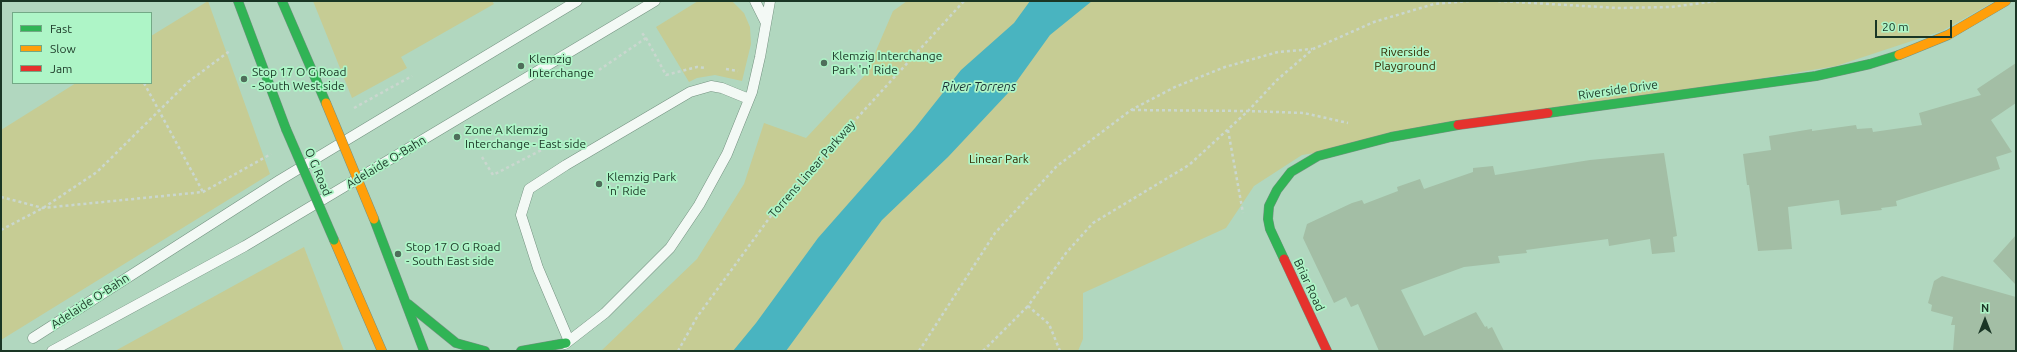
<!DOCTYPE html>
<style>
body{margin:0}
#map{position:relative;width:2017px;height:352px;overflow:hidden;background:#b1d7bf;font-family:Ubuntu,sans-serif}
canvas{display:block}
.frame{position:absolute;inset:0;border:2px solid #1a3625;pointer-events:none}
.legend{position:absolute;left:12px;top:12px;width:140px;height:72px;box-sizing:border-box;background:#aef5c7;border:1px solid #73a986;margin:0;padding:5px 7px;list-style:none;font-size:12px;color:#1a3625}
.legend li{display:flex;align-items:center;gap:8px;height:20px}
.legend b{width:20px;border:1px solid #73a986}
.north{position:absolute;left:1965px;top:300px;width:40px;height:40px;-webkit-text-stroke:3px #aef5c7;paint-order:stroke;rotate:0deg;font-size:11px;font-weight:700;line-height:16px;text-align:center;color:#1a3625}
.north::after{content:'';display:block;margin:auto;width:14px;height:18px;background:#1a3625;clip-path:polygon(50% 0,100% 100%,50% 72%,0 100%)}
.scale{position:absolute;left:1875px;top:20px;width:77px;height:18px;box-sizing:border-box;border:2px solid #1a3625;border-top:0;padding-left:5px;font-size:12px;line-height:14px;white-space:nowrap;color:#1a3625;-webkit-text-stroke:3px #aef5c7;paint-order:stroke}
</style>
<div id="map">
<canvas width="2017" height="352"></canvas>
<div class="frame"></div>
<ul class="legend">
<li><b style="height:5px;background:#30b455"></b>Fast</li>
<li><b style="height:5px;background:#ff9f0a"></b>Slow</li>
<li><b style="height:5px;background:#e5322d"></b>Jam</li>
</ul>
<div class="north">N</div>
<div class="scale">20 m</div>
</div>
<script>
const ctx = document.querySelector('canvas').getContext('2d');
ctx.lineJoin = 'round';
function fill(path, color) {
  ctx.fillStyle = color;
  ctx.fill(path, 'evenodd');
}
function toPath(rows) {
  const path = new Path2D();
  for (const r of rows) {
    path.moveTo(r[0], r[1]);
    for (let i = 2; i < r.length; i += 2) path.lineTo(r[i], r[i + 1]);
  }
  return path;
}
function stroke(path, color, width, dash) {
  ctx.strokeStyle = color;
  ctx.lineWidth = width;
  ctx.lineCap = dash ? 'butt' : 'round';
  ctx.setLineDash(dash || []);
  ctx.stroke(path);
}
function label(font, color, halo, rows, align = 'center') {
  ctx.font = font + ' Ubuntu,sans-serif';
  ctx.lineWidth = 3.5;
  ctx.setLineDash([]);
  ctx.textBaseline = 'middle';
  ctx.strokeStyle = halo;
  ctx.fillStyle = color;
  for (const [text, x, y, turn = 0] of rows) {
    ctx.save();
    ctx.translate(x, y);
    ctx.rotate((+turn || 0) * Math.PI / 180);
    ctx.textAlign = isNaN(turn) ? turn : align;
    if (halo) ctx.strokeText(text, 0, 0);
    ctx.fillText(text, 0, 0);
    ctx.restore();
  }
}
fill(toPath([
 [208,1,270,174,1,340,1,130,76,83,151,83,151,36],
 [313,1,492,1,494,4,401,57,407,68,352,98],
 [698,1,732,1,744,13,750,27,751,44,742,81,715,75,697,78,689,82,656,27],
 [907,1,1995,1,1942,31,1836,66,1302,155,1254,186,1226,228,1083,293,1083,339,1078,351,601,351,697,259,744,184,764,123,806,138,866,74,893,11],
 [304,247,344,351,115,351]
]), '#c6cc94');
fill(toPath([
 [1030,1,1092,1,1050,35,1009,92,948,157,882,220,786,351,733,351,756,323,818,238,915,128,961,70,1014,23]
]), '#49b4c0');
fill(toPath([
 [2016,63,2016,103,1991,120,2012,152,1996,157,2000,169,1896,201,1897,206,1881,208,1882,210,1841,215,1839,200,1788,207,1792,249,1758,251,1749,185,1747,185,1743,154,1771,150,1769,136,1812,129,1812,131,1856,125,1857,129,1872,128,1873,132,1922,125,1919,113,1981,95,1977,89],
 [1664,153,1677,236,1673,237,1675,252,1652,254,1650,239,1609,246,1608,239,1526,250,1527,253,1498,256,1500,263,1464,267,1401,290,1424,336,1476,312,1485,327,1487,326,1488,329,1492,327,1504,351,1379,351,1358,304,1351,307,1346,297,1334,303,1303,238,1307,224,1352,203,1362,200,1364,204,1398,191,1397,187,1420,179,1424,189,1473,172,1473,168,1493,166,1495,175,1590,160],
 [2016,235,2016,285,1993,261],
 [1942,276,2016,297,2016,351,1953,351,1955,325,1951,325,1953,317,1931,311,1932,305,1928,303,1934,281]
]), '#a3bea5');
const lane = toPath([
 [755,1,766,23],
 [33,338,280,180,577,1],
 [569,341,538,268,521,215,529,189,566,165,690,92,711,86,722,88,749,99],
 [565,344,605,313,670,248,699,205,727,154,752,92,760,57,770,1],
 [52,351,245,246,655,1]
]);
const fast = toPath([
 [238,1,286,129],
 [282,1,326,103],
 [1548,113,1816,76,1870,64,1899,55],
 [374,219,424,351],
 [1284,259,1270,229,1268,219,1269,206,1277,190,1291,172,1318,156,1391,137,1458,125],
 [408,304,456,343,485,351],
 [521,351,566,343]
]);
const slow = toPath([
 [1899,55,1948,35,2006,1],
 [334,240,382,351]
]);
const jam = toPath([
 [1458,125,1548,113],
 [1284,259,1327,351]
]);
stroke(lane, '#749280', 11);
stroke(fast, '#749280', 10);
stroke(slow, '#749280', 10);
stroke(jam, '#749280', 10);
stroke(toPath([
 [1498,1,1618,8,1671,7,1717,1],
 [646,38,666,75,697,67,705,68],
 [726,69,738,71],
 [599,70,646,38,642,33],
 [144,83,203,192],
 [354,108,412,76],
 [1132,110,1248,111,1304,113,1348,123],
 [1228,130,1243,213],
 [482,157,493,175,555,143,558,150],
 [1,197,43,208,203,192,271,154],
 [1,230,43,208,97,172,188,82,231,50],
 [678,351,697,317,784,198,964,1],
 [919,351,995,233,1057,166,1131,110,1175,87,1225,67,1278,52,1312,49],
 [983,351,1028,306],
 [1060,351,1049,324,1028,306,1066,253,1093,223,1189,165,1248,111,1277,80,1313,49,1374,22,1434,4,1469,1]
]), '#cad7cf', 2.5, [3, 3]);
stroke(lane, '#f3f9f5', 10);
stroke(fast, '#30b455', 9);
stroke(slow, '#ff9f0a', 9);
stroke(jam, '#e5322d', 9);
const fastBridge = toPath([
 [286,129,334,240]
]);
const slowBridge = toPath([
 [326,103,374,219]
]);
stroke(fastBridge, '#749280', 10, []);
stroke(slowBridge, '#749280', 10, []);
stroke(fastBridge, '#30b455', 9);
stroke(slowBridge, '#ff9f0a', 9);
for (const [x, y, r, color] of [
 [824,63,4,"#4f6e5b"],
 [521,66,4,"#4f6e5b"],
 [244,79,4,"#4f6e5b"],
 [457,137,4,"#4f6e5b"],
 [599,184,4,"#4f6e5b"],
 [398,254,4,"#4f6e5b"]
]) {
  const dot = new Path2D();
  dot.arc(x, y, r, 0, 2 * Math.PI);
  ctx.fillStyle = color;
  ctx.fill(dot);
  stroke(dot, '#aef5c7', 1.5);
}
label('12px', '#352c03', '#aef5c7', [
 ["Riverside",1405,52],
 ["Playground",1405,66],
 ["Linear Park",999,159]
]);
label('12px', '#1a3625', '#aef5c7', [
 ["Klemzig Interchange",832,56],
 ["Park 'n' Ride",832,70],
 ["Klemzig",529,59],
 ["Interchange",529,73],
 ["Stop 17 O G Road",252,72],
 ["- South West side",252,86],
 ["Zone A Klemzig",465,130],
 ["Interchange - East side",465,144],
 ["Klemzig Park",607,177],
 ["'n' Ride",607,191],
 ["Stop 17 O G Road",406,247],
 ["- South East side",406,261]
], 'left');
label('12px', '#1a3625', '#aef5c7', [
 ["Riverside Drive",1618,90,-8],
 ["Adelaide O-Bahn",386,162,-31],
 ["Torrens Linear Parkway",812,169,-49],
 ["O G Road",318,172,67],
 ["Briar Road",1309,285,65],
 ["Adelaide O-Bahn",90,301,-33]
]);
label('italic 13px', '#1a2f35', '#aef5c7', [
 ["River Torrens",979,87]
]);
</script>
